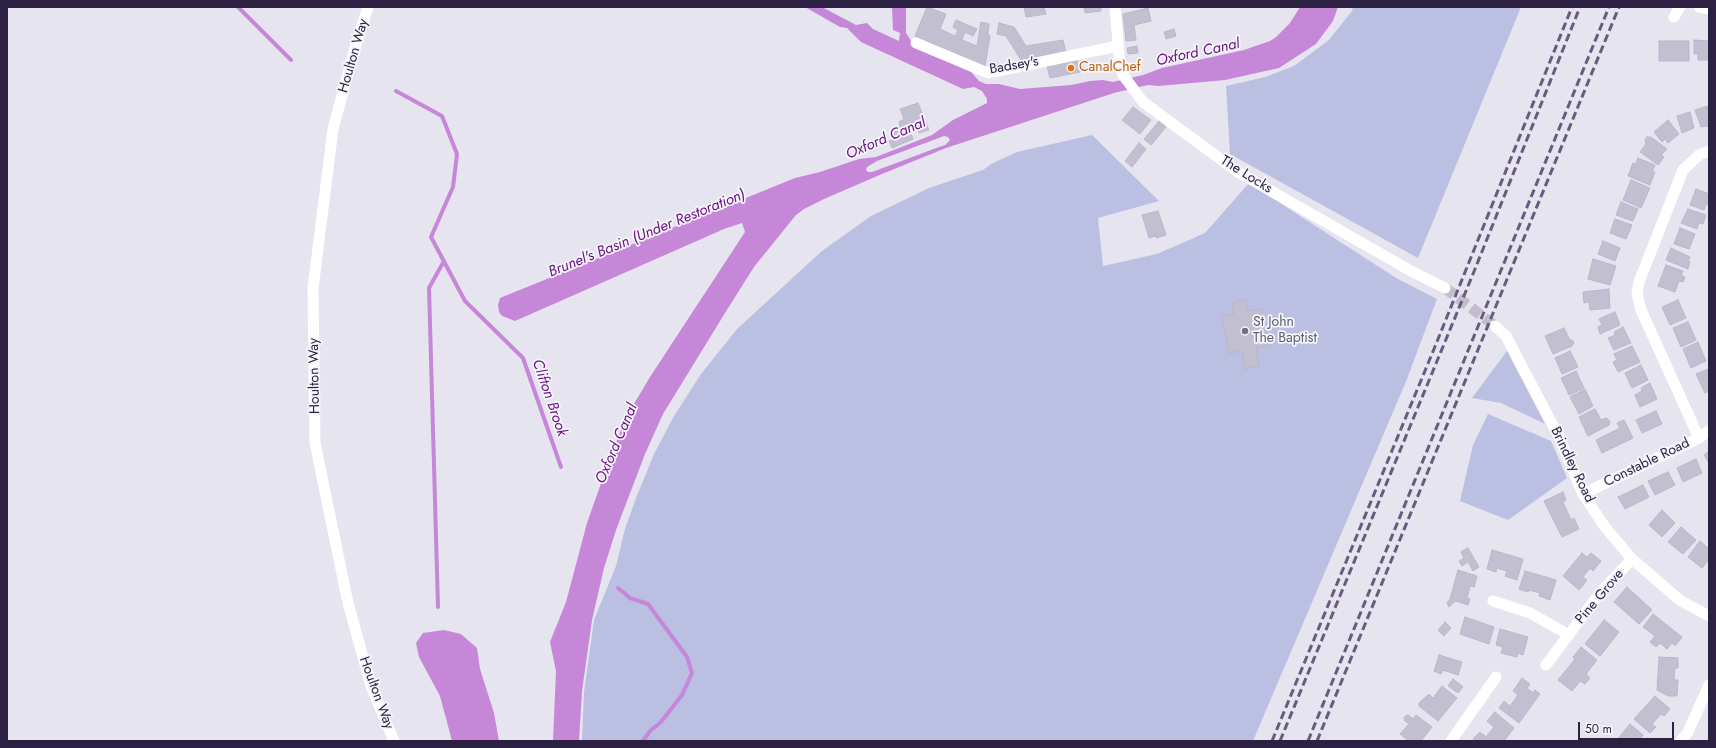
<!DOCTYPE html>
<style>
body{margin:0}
#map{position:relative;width:1716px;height:748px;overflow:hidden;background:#e6e4ef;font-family:Jost,sans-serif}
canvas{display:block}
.frame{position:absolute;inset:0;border:8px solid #2d2143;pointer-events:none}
.scale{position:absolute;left:1578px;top:722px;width:96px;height:18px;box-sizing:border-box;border:2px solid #2d2143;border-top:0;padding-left:5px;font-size:12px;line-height:14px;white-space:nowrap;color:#2d2143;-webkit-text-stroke:3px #f6f5fb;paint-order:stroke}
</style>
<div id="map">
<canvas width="1716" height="748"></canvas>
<div class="frame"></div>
<div class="scale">50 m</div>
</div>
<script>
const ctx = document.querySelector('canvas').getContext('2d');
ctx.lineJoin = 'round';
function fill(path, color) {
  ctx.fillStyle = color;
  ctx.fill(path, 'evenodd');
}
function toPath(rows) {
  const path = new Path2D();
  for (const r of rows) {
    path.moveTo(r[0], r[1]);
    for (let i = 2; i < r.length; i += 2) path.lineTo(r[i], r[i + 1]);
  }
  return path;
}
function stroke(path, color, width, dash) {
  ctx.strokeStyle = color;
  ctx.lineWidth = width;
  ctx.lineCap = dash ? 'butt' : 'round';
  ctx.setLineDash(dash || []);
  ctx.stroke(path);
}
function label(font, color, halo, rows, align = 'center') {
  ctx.font = font + ' Jost,sans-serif';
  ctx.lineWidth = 3.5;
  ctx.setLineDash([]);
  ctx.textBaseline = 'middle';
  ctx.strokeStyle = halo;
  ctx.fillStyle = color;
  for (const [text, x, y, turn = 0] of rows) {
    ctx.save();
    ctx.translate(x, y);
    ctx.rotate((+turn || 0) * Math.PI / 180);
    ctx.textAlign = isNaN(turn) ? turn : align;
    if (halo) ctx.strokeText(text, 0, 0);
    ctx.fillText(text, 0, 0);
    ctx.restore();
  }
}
fill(toPath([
 [1353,7,1521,7,1418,258,1230,154,1226,86,1265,77,1294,66,1329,40,1352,11],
 [1092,135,1159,201,1098,218,1103,266,1157,254,1205,233,1249,183,1396,278,1437,299,1407,379,1253,741,582,741,584,692,594,620,616,566,625,529,636,498,654,454,674,416,701,374,737,329,822,251,871,216,929,188,983,170,991,164,1017,152],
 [1507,351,1545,424,1501,403,1472,398],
 [1488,414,1551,441,1567,478,1508,520,1460,501,1473,445]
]), '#bbbfe2');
fill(toPath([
 [805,7,822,7,856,25,867,23,873,29,899,41,900,33,893,30,892,7,906,7,906,33,912,42,920,49,971,72,979,81,986,84,999,84,1020,89,1071,85,1090,81,1103,80,1113,82,1143,75,1162,68,1244,50,1270,41,1276,37,1290,23,1300,7,1338,7,1333,21,1316,44,1279,68,1225,80,1159,86,1148,85,1114,93,946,148,882,174,824,199,804,209,796,215,754,267,725,313,663,414,645,454,616,530,604,568,592,620,582,691,579,741,553,741,556,671,550,642,566,602,587,523,605,472,625,419,650,377,745,232,742,223,724,229,515,321,502,316,499,312,498,305,500,298,795,178,820,172,859,159,876,157,932,135,953,120,987,103,987,99,982,91,974,87,963,89,861,42,847,28,840,27],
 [944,136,948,137,950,140,945,145,939,147,872,172,868,172,866,170,867,167,877,161],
 [444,630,461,634,477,648,480,669,494,713,499,741,452,741,440,696,419,657,416,643,423,633]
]), '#c687d9');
stroke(toPath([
 [238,7,291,60],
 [396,91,442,116,457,154,453,187,431,237,465,301,523,358,561,467],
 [618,588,630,598,648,604,687,657,692,673,682,695,661,722,650,731,643,741],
 [438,607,429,288,444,261]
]), '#c687d9', 4);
const building = toPath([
 [927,7,946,14,940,29,955,36,958,30,953,27,956,20,977,29,973,36,965,32,962,40,977,46,981,22,989,24,988,34,990,36,985,66,915,36,927,7],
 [1024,7,1044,7,1046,14,1026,17,1024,7],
 [1084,7,1101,7,1101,11,1085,13,1084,7],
 [1148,8,1151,21,1134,25,1136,40,1126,41,1123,14,1148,8],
 [999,23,1014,27,1026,46,1063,40,1066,52,1021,60,1006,36,997,34,999,23],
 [1174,29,1176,36,1166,39,1164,32,1174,29],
 [1694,40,1709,41,1709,60,1698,60,1698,54,1694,54,1694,40],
 [1659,41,1689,41,1689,61,1659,61,1659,41],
 [1137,46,1138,53,1128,54,1127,48,1137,46],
 [1077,60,1080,72,1050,78,1047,66,1077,60],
 [918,103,929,130,919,133,916,127,909,129,913,139,892,148,889,141,894,139,891,131,900,127,899,122,904,119,900,109,918,103],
 [1708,106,1709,126,1701,127,1695,110,1708,106],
 [1133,107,1151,120,1140,134,1122,120,1133,107],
 [1690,112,1694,128,1682,133,1677,116,1690,112],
 [1668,120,1679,134,1668,143,1665,139,1662,142,1654,132,1668,120],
 [1159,121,1166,127,1151,145,1144,139,1159,121],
 [1647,137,1651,137,1667,149,1661,155,1664,157,1658,165,1640,152,1646,144,1645,140,1647,137],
 [1139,143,1146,149,1132,167,1125,161,1139,143],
 [1638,158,1655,165,1652,172,1655,172,1650,185,1628,176,1633,163,1636,164,1638,158],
 [1631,180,1650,188,1641,208,1623,200,1631,180],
 [1696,189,1709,194,1709,205,1706,204,1704,210,1690,205,1696,189],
 [1621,202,1638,209,1633,221,1616,215,1621,202],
 [1688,209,1706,215,1703,224,1699,223,1697,229,1681,223,1688,209],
 [1158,211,1166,235,1156,238,1156,236,1149,238,1142,215,1158,211],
 [1615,219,1632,225,1626,239,1610,233,1615,219],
 [1680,228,1695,234,1689,249,1674,244,1680,228],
 [1603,241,1620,248,1615,261,1598,254,1603,241],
 [1671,248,1690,257,1688,261,1690,262,1688,269,1666,260,1671,248],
 [1593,259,1616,266,1610,285,1588,279,1593,259],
 [1666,265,1683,271,1681,275,1685,277,1683,282,1679,281,1675,292,1658,286,1666,265],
 [1609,289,1610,308,1590,310,1589,302,1584,303,1583,292,1609,289],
 [1246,300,1248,311,1261,309,1268,346,1256,348,1259,366,1245,369,1242,351,1229,353,1222,316,1234,314,1232,303,1246,300],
 [1678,300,1686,318,1670,325,1662,307,1678,300],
 [1615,312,1620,325,1600,334,1598,327,1602,325,1599,319,1615,312],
 [1688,322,1696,340,1681,347,1673,328,1688,322],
 [1623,327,1631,343,1614,350,1608,338,1615,335,1614,332,1623,327],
 [1564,328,1570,340,1572,340,1574,343,1572,346,1553,354,1545,336,1564,328],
 [1698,342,1706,361,1691,368,1683,349,1698,342],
 [1632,346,1640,362,1618,372,1613,362,1617,360,1614,354,1632,346],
 [1570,351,1578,367,1562,374,1555,358,1570,351],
 [1641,365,1648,380,1632,388,1625,373,1641,365],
 [1709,369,1709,391,1705,393,1696,374,1709,369],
 [1576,371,1584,388,1569,395,1561,378,1576,371],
 [1650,383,1657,399,1640,407,1635,395,1642,391,1641,388,1650,383],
 [1585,389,1593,406,1579,414,1570,397,1585,389],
 [1595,409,1601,420,1606,418,1608,419,1610,422,1609,425,1588,436,1579,417,1595,409],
 [1656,411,1662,424,1642,433,1636,420,1656,411],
 [1624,420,1633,438,1602,453,1596,440,1620,428,1617,423,1624,420],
 [1709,451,1709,463,1704,455,1709,451],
 [1696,459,1702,473,1683,482,1677,468,1696,459],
 [1668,472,1675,485,1655,495,1648,481,1668,472],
 [1643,485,1649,497,1625,509,1618,497,1643,485],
 [1563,492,1566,500,1563,502,1571,520,1574,518,1579,529,1562,537,1544,501,1563,492],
 [1662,510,1675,523,1662,537,1649,525,1662,510],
 [1681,527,1696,540,1683,554,1668,542,1681,527],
 [1700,541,1709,549,1709,559,1702,568,1688,557,1700,541],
 [1468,548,1479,567,1473,571,1468,562,1462,566,1459,561,1464,558,1461,552,1468,548],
 [1492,550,1523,559,1517,580,1505,576,1507,571,1497,568,1496,572,1487,569,1492,550],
 [1582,553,1587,557,1591,553,1601,561,1593,571,1590,568,1583,577,1587,580,1579,590,1563,576,1582,553],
 [1458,570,1477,576,1474,587,1470,586,1467,598,1470,599,1468,605,1455,601,1449,607,1447,603,1450,599,1458,570],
 [1525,571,1556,580,1550,600,1539,596,1540,593,1529,590,1528,592,1519,589,1525,571],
 [1627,587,1652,610,1639,624,1614,602,1627,587],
 [1653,614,1682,637,1675,646,1672,643,1667,649,1660,643,1656,647,1650,642,1655,636,1643,627,1653,614],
 [1465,617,1494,627,1489,644,1460,634,1465,617],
 [1604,620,1619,632,1600,656,1585,644,1604,620],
 [1445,622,1451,628,1444,636,1438,630,1445,622],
 [1500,629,1528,637,1523,655,1518,653,1517,657,1501,653,1503,647,1496,645,1500,629],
 [1581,647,1597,660,1586,674,1590,678,1585,684,1580,681,1572,691,1558,680,1575,659,1573,657,1581,647],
 [1439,655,1462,662,1458,675,1443,670,1441,674,1434,671,1439,655],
 [1659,657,1678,658,1678,668,1675,668,1674,680,1678,680,1677,696,1668,696,1657,690,1659,657],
 [1522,678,1530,684,1527,688,1533,693,1535,690,1540,694,1519,723,1499,708,1504,701,1510,706,1518,695,1513,691,1522,678],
 [1453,679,1463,687,1458,693,1448,686,1453,679],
 [1442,686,1457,698,1438,721,1419,706,1419,703,1429,694,1433,698,1442,686],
 [1655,696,1670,709,1664,716,1661,714,1652,724,1656,727,1650,733,1634,719,1655,696],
 [1495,712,1514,728,1504,741,1476,741,1473,739,1480,732,1486,737,1494,727,1487,721,1495,712],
 [1408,715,1413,719,1416,715,1432,727,1421,741,1409,741,1400,734,1409,724,1405,721,1404,717,1408,715],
 [1630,724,1643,735,1640,739,1643,741,1616,741,1630,724]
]);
fill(building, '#c2c0d0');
stroke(building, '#bab6c9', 1);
stroke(toPath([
 [1445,288,1495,326]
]), '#c1bdcd', 11, [11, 5.5]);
stroke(toPath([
 [1115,7,1120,66,1123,75,1143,102,1238,172,1411,271,1445,288],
 [1699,7,1709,9],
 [1674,17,1680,7],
 [916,43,988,73,1118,46],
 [1495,326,1506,336,1559,437,1583,494,1605,527,1632,559,1681,601,1709,616],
 [1699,438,1641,310,1637,293,1639,282,1683,170,1699,155,1709,151],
 [1583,494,1699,438,1709,431],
 [1493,601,1530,613,1569,635],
 [1546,665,1600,593,1632,559],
 [1451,741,1496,677],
 [1681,741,1688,732,1709,685]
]), '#fff', 11);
stroke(toPath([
 [368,7,356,44,333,129,313,288,315,443,348,603,371,686,394,741]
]), '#fff', 11);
stroke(toPath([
 [1272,741,1434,349,1572,7],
 [1280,741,1473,274,1580,7],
 [1308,741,1609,7],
 [1317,741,1619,7]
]), '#685c7e', 3, [8, 4]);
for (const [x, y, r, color] of [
 [1071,68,4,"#e8710a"],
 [1245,331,4,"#6b7280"]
]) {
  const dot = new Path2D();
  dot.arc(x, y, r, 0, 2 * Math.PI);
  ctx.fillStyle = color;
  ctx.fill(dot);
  stroke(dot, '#f6f5fb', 1.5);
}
label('14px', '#2d2143', '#f6f5fb', [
 ["Houlton Way",354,56,-74],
 ["Badsey's",1014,66,-10],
 ["The Locks",1246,175,32],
 ["Houlton Way",315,376,-91],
 ["Constable Road",1647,463,-26],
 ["Brindley Road",1572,465,64],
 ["Pine Grove",1600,597,-50],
 ["Houlton Way",376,693,70]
]);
label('14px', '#c56008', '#f6f5fb', [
 ["CanalChef",1079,68]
], 'left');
label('14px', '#5b616d', '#f6f5fb', [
 ["St John",1253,323],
 ["The Baptist",1253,339]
], 'left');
label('italic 15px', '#6d1486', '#f6f5fb', [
 ["Oxford Canal",1198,53,-12],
 ["Oxford Canal",886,139,-23],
 ["Brunel's Basin (Under Restoration)",647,234,-22],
 ["Clifton Brook",549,398,71],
 ["Oxford Canal",617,444,-67]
]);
</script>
